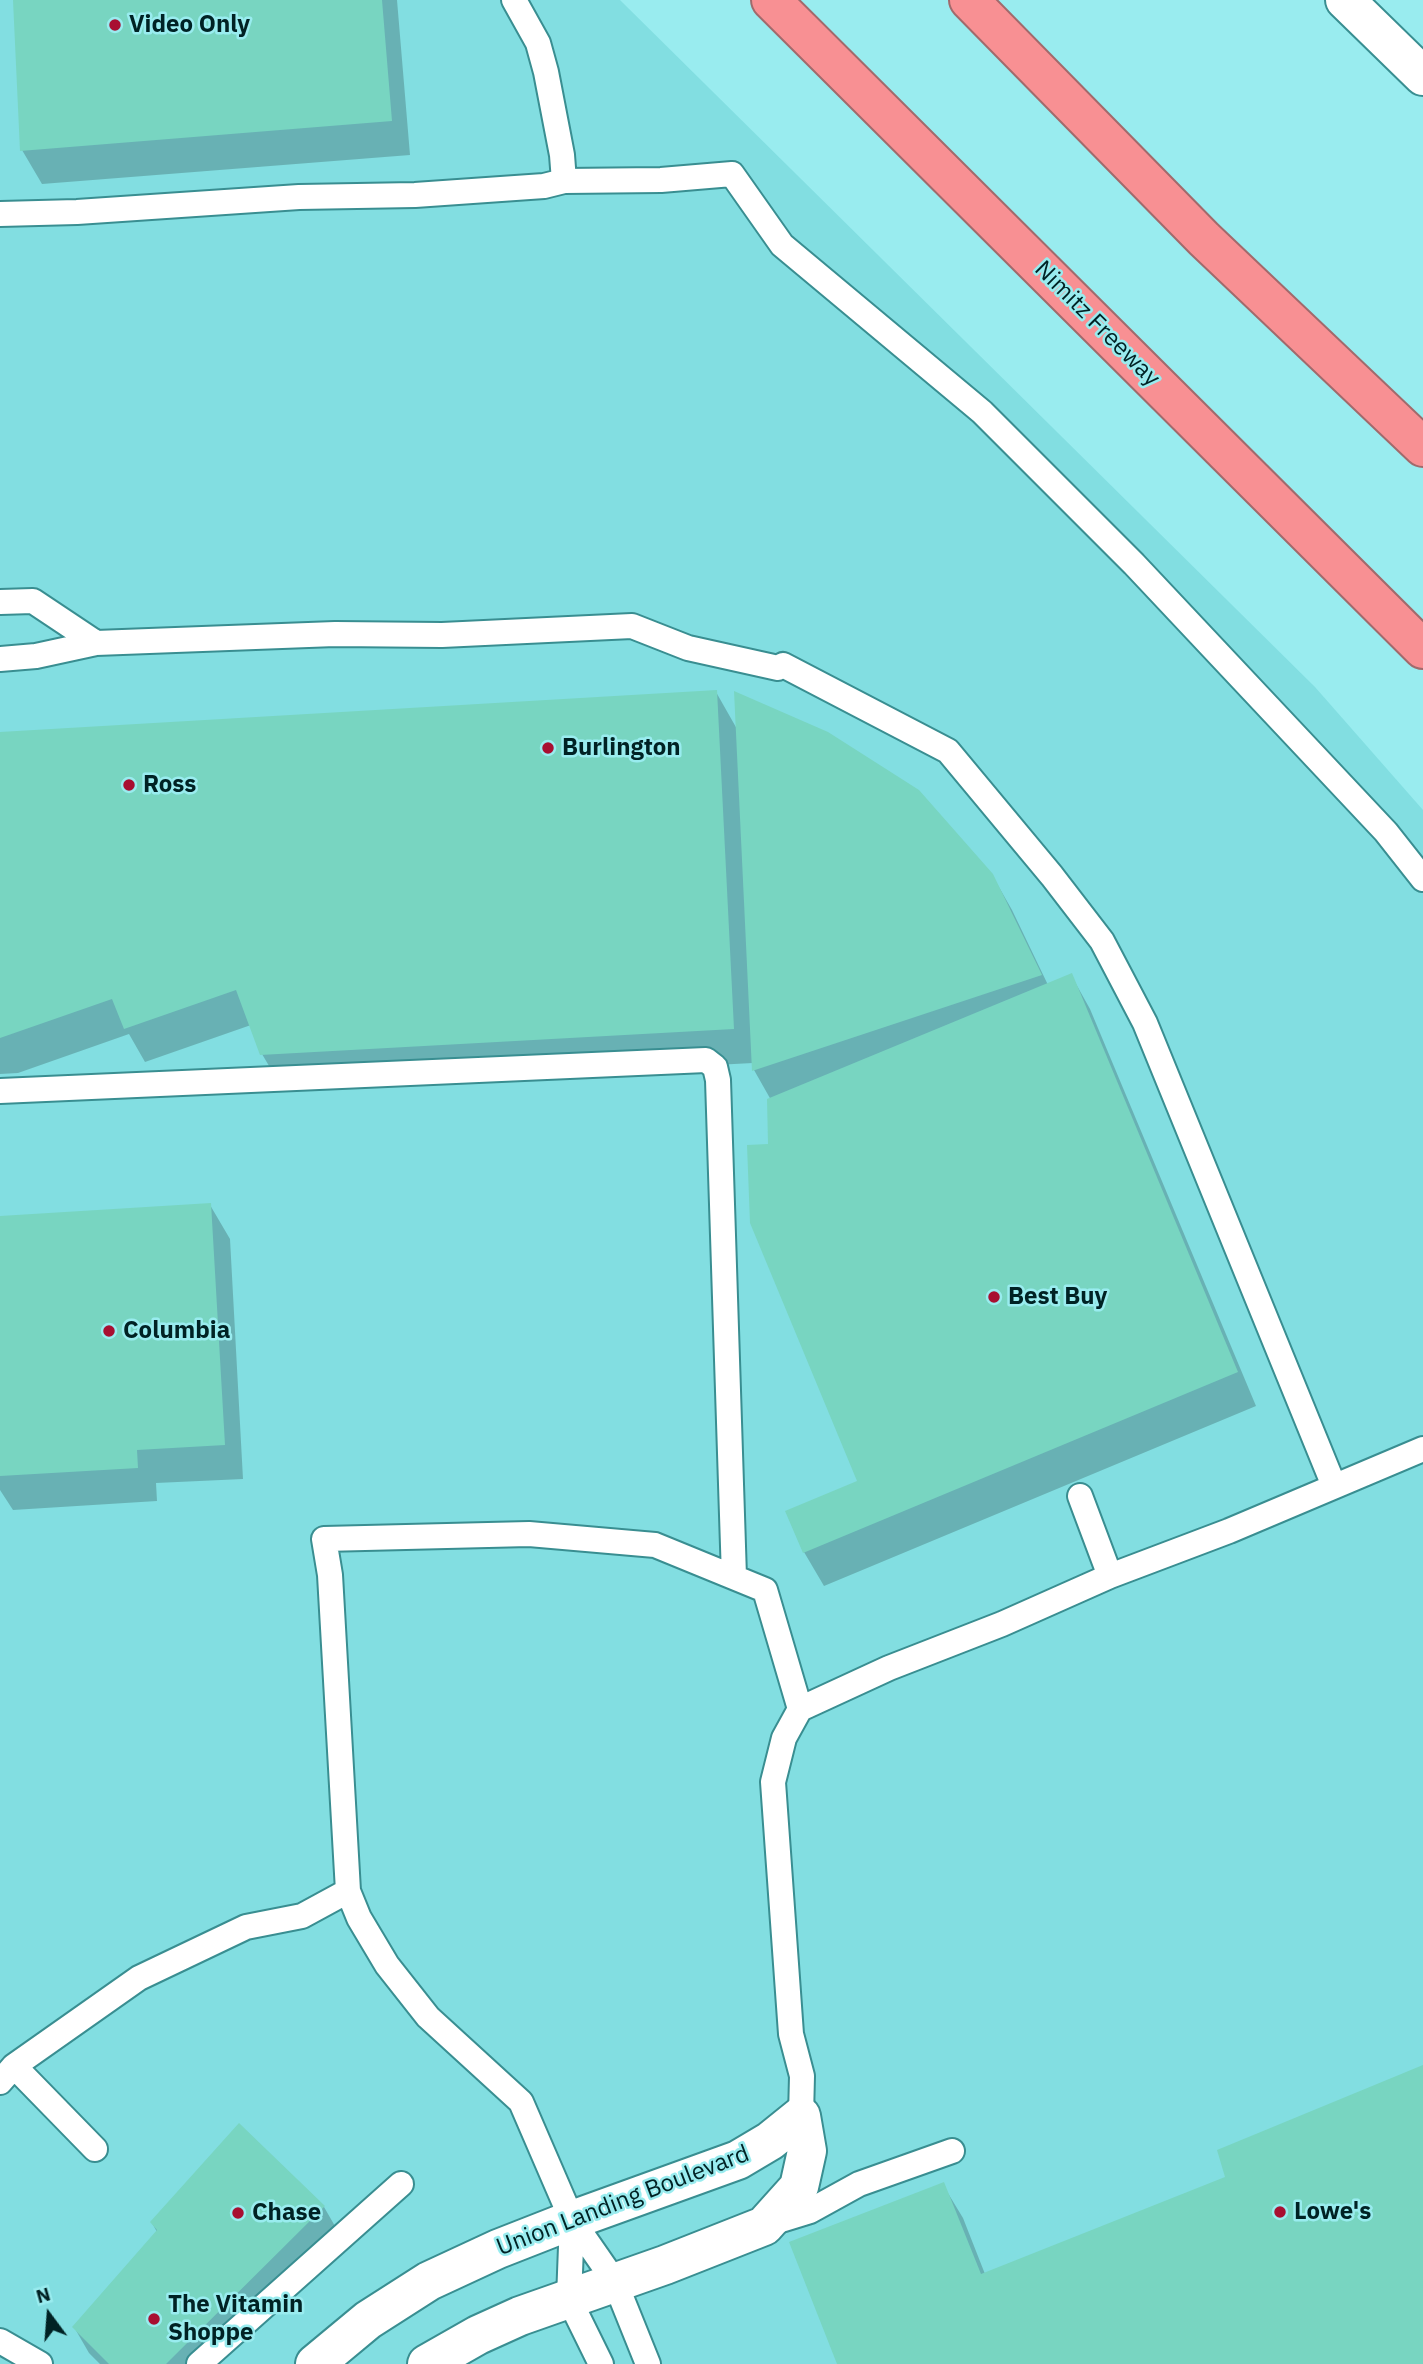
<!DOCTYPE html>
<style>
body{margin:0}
#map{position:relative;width:1423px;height:2364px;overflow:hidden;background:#99ecef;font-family:"IBM Plex Sans",sans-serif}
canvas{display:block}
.north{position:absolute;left:14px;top:2280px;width:70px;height:70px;-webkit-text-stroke:5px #99ecef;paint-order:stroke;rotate:344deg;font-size:19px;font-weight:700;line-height:28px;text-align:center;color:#002224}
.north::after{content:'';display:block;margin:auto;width:24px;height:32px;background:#002224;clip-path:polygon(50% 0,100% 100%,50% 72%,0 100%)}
</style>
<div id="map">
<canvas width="1423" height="2364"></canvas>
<div class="north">N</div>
</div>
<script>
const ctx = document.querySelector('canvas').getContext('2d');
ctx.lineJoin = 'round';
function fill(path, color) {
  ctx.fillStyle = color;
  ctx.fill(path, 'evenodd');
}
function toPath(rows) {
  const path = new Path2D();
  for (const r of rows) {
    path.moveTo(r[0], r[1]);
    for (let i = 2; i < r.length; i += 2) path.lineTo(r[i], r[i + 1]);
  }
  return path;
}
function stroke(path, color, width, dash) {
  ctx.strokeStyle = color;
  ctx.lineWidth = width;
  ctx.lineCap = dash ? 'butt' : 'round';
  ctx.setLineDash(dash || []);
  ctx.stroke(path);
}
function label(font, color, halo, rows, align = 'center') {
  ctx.font = font + ' "IBM Plex Sans",sans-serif';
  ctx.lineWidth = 5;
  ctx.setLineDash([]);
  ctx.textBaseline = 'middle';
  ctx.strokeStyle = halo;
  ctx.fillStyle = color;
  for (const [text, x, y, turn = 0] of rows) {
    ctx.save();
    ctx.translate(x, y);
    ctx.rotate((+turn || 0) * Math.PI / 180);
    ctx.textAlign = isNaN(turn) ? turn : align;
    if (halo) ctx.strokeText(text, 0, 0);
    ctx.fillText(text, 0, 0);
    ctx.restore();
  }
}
fill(toPath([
 [0,0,620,0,1315,687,1423,810,1423,2364,0,2364]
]), '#82dee1');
fill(toPath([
 [14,0,397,0,410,155,42,184,22,150],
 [716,692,737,729,992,875,1012,910,1048,985,1071,975,1090,1009,1256,1406,824,1586,804,1552,859,1482,770,1146,771,1100,754,1070,753,1063,282,1088,262,1054,251,1025,145,1062,129,1034,18,1073,0,1074,0,734],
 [210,1205,230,1239,243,1479,156,1483,157,1501,13,1510,0,1490,0,1218],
 [1423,2067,1423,2364,839,2364,943,2185,963,2218,985,2274,1227,2178],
 [324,2207,339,2233,207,2364,100,2364,89,2353,74,2327,157,2232,152,2223]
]), '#0003');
fill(toPath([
 [13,0,382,0,392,121,20,151],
 [717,690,734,1029,260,1055,236,990,124,1029,112,999,0,1038,0,732],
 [734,691,828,732,919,790,993,874,1042,975,752,1071],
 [1072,973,1238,1372,803,1553,785,1511,857,1481,750,1223,747,1145,768,1144,767,1099],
 [211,1203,225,1445,137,1450,138,1468,0,1476,0,1216],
 [1423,2065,1423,2364,837,2364,789,2242,944,2182,981,2274,1225,2177,1217,2150],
 [239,2123,325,2206,166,2364,109,2364,72,2327,157,2230,150,2222]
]), '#78d5c1');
const service = toPath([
 [514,0,538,43,546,72,562,155,564,181],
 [0,214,77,212,299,197,415,195,544,186,564,181,661,180,732,174,782,245,982,412,1134,564,1386,832,1423,879],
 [0,602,33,601,96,643],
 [0,659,36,656,96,643,335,634,442,635,632,626,688,648,778,668,783,665,948,751,1052,876,1102,941,1145,1023,1334,1486],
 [0,1091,706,1060,715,1067,718,1080,734,1577],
 [1080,1496,1110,1576],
 [14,2066,95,2149],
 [0,2082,14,2066,139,1978,246,1927,302,1916,348,1891],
 [801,2116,802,2076,791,2034,773,1782,784,1738,800,1709,889,1668,1002,1624,1110,1576,1229,1531,1423,1449],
 [572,2220,569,2299,601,2364],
 [771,2223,810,2211,859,2184,952,2151],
 [0,2341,40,2364],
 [199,2364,401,2184],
 [648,2364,615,2282,572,2220,521,2102,428,2017,387,1965,359,1918,348,1891,330,1575,324,1539,529,1534,655,1545,765,1590,800,1709]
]);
const minor = toPath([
 [1345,0,1423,76]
]);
const tertiary = toPath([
 [315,2364,368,2320,429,2281,498,2249,572,2220,738,2160,770,2141,801,2116,807,2151,799,2187,764,2226,665,2265,520,2316,478,2335,427,2364]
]);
const motorway = toPath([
 [771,0,1423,649],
 [969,0,1204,239,1423,447]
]);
stroke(service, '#398e91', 28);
stroke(minor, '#398e91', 42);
stroke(tertiary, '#398e91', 42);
stroke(motorway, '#a16a6c', 42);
stroke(service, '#fff', 24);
stroke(minor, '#fff', 38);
stroke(tertiary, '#fff', 38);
stroke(motorway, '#f89093', 38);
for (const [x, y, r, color] of [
 [115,25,7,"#a80f31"],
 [548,748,7,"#a80f31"],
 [129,785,7,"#a80f31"],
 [994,1297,7,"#a80f31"],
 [109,1331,7,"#a80f31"],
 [1280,2212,7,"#a80f31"],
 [238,2213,7,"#a80f31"],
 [154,2319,7,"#a80f31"]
]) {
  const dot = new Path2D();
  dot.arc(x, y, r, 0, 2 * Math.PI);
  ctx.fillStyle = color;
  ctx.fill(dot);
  stroke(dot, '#99ecef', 2.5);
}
label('bold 24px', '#002224', '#99ecef', [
 ["Video Only",129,25],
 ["Burlington",562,748],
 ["Ross",143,785],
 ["Best Buy",1008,1297],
 ["Columbia",123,1331],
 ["Lowe's",1294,2212],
 ["Chase",252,2213],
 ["The Vitamin",168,2305],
 ["Shoppe",168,2333]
], 'left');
label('24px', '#002224', '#99ecef', [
 ["Nimitz Freeway",1097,324,45],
 ["Union Landing Boulevard",623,2201,-21]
]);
</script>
